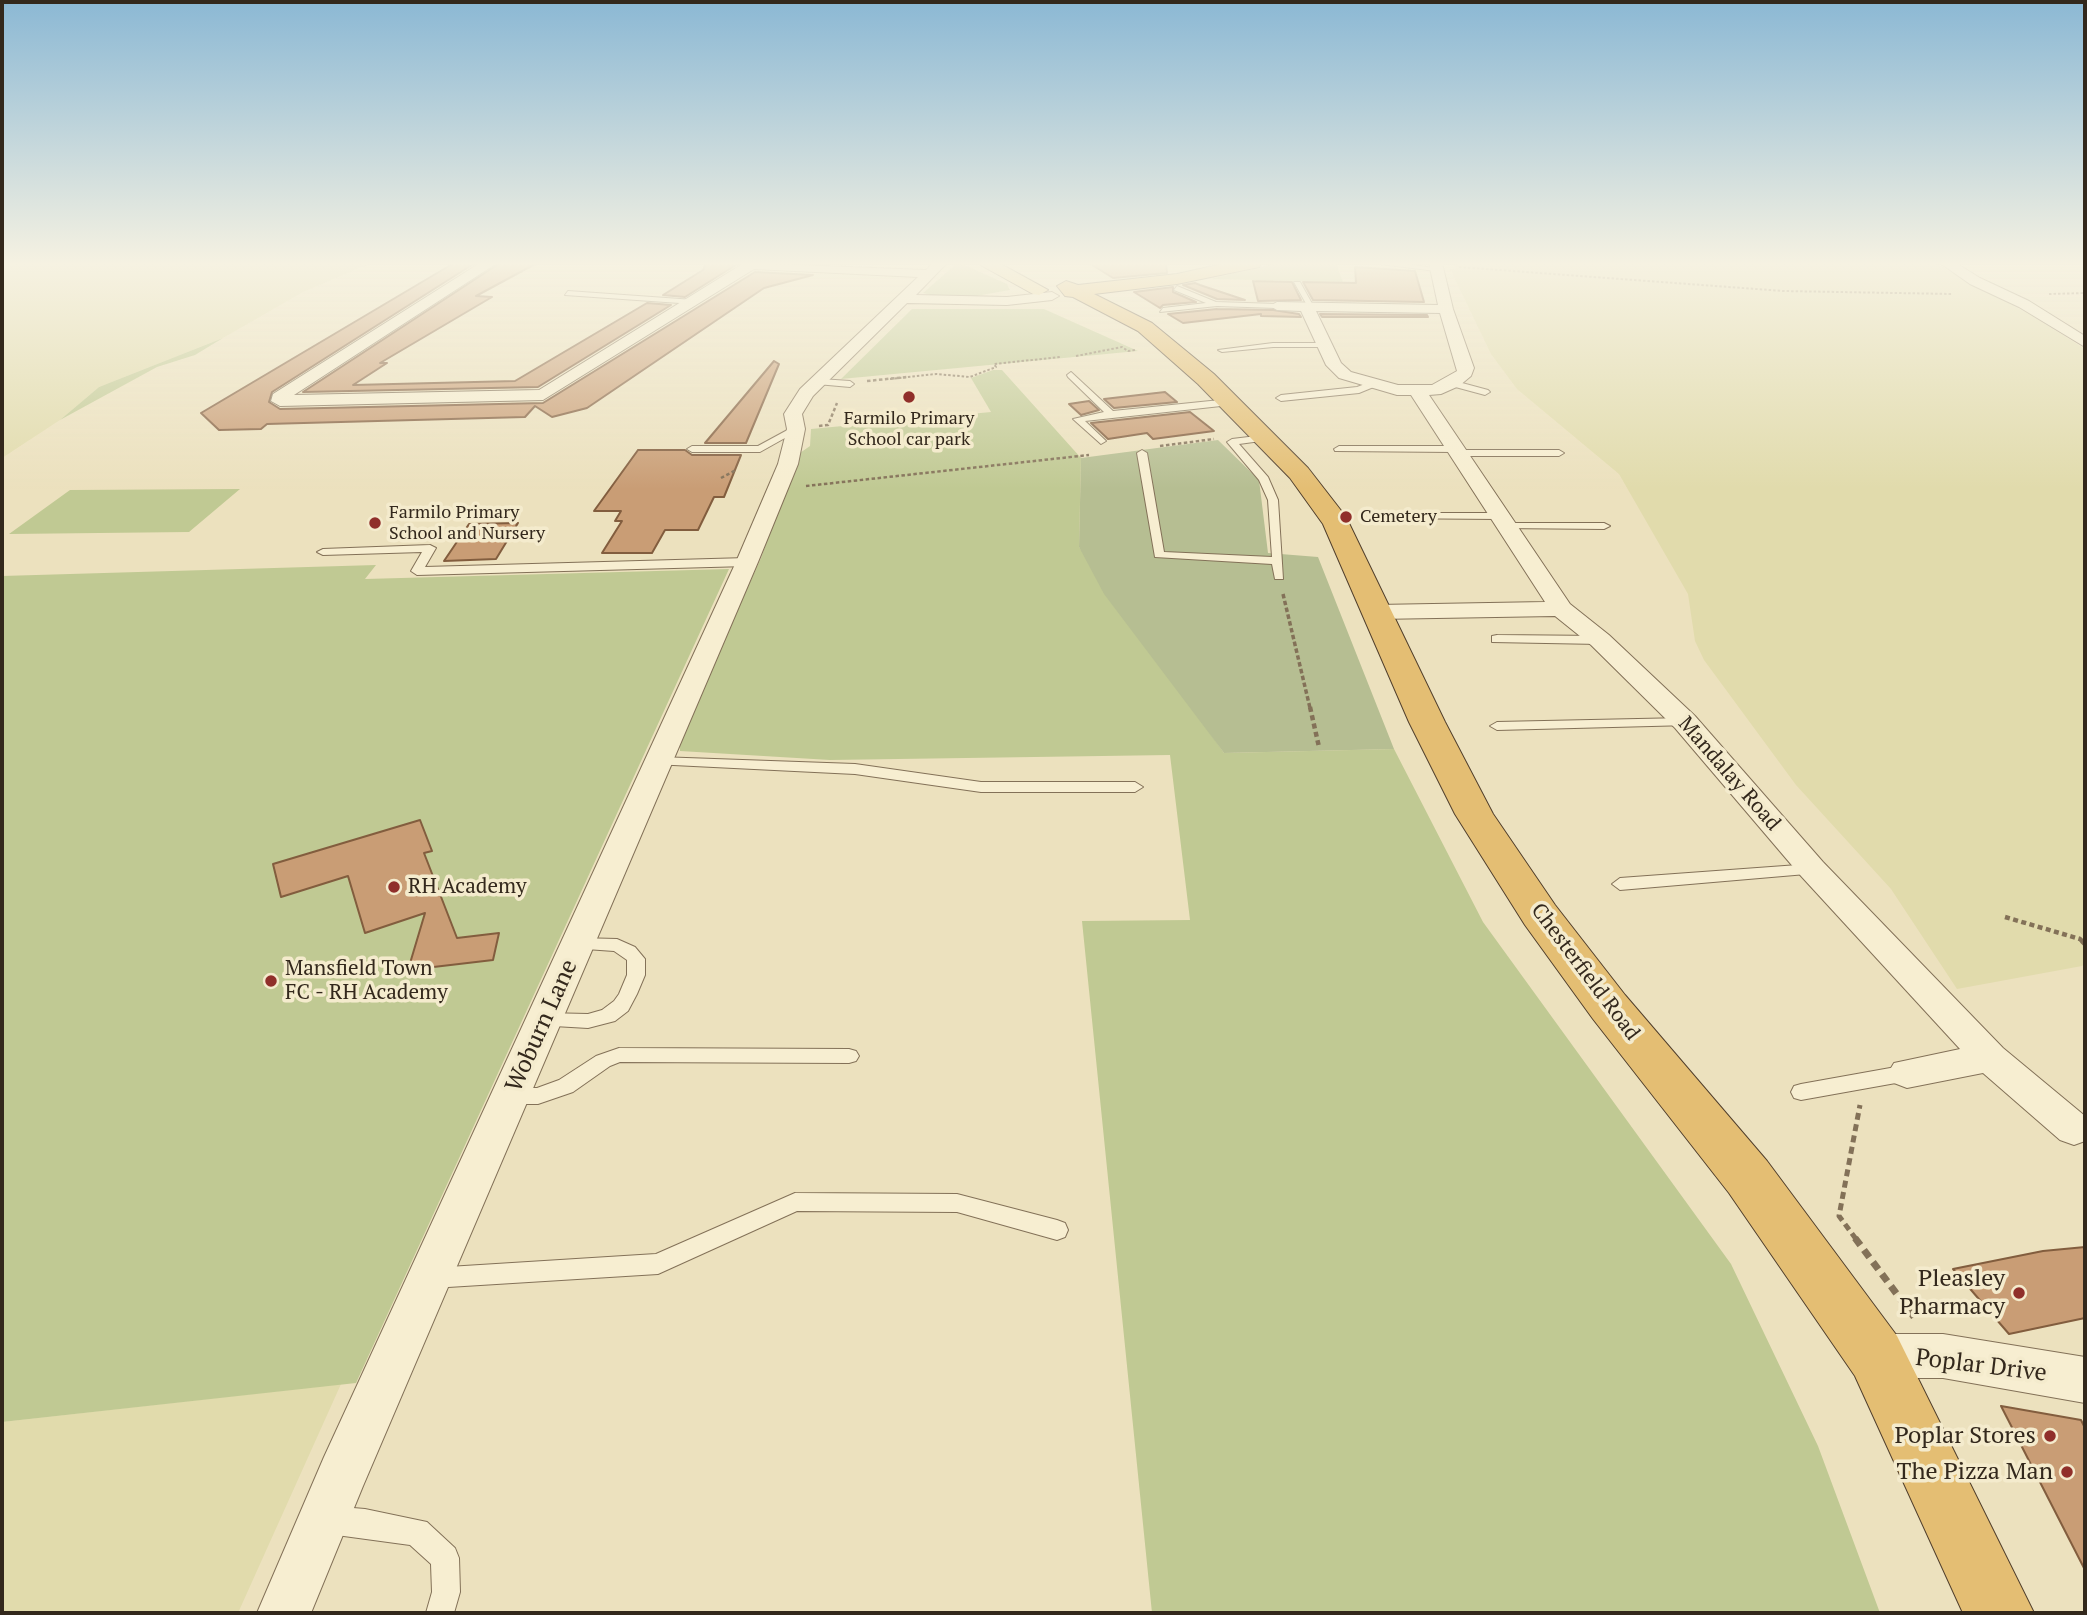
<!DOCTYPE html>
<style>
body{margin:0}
#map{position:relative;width:2087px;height:1615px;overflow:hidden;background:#ece1be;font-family:"PT Serif",serif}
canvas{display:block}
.frame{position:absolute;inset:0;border:4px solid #33281c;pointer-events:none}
</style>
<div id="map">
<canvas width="2087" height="1615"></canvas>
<div class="frame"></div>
</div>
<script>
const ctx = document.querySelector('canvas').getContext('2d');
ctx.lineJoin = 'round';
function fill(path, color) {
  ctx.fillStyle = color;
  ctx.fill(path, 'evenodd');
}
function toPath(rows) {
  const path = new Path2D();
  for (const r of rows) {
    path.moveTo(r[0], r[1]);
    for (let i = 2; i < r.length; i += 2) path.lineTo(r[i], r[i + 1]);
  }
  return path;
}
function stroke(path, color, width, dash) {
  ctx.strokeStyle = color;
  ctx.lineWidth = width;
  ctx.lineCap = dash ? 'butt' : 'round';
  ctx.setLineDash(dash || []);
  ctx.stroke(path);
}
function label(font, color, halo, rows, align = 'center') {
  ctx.font = font + ' "PT Serif",serif';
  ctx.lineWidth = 7;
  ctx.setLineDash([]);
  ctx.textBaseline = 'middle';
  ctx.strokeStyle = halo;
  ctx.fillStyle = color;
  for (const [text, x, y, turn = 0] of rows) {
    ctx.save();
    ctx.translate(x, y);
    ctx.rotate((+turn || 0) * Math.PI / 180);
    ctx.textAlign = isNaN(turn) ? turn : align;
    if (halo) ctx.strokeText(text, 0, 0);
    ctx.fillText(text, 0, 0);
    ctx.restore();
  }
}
fill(toPath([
 [2,263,372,263,303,292,223,338,99,387,60,420,2,458],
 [1454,263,1935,263,2031,315,2085,349,2085,963,2082,966,1957,989,1891,889,1796,785,1704,660,1695,641,1688,594,1619,474,1517,389,1491,354,1450,269,1456,269],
 [341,1384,238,1613,2,1613,2,1422]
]), '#e1dbac');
fill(toPath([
 [1278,263,1336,263,1343,282,1210,279],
 [962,264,1007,284,1010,290,976,296,934,296,923,293,955,265],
 [912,309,1044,309,1138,351,841,379],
 [223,338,195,355,157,367,60,420,99,387],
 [993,370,1002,370,1081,458,1079,547,1224,753,1394,749,1483,922,1731,1264,1818,1446,1880,1613,1152,1613,1082,921,1190,920,1170,755,830,760,680,751,680,737,761,558,797,455,810,446,811,429,991,412,971,378],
 [240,489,189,532,9,534,70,490],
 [376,565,365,579,729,569,356,1383,2,1422,2,576]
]), '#c0c993');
fill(toPath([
 [1218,440,1259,480,1268,553,1318,557,1394,749,1224,753,1104,594,1079,547,1081,458]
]), '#b6be92');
const building = toPath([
 [454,263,475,263,272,392,269,402,280,409,543,403,755,272,813,275,764,288,587,408,552,417,535,406,525,417,267,424,261,429,219,430,201,413,454,263],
 [500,263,537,263,476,296,492,297,380,363,387,363,353,385,515,381,647,303,671,305,538,387,303,392,500,263],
 [706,263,739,263,685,297,663,295,703,270,706,263],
 [1089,263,1166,263,1167,273,1113,278,1089,263],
 [1355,267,1415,271,1424,302,1313,300,1303,282,1356,283,1355,267],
 [1253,281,1292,282,1301,300,1258,301,1253,281],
 [1195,283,1200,285,1245,300,1217,299,1183,285,1195,283],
 [1173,287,1173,292,1196,302,1163,305,1160,308,1134,292,1173,287],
 [1217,309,1273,310,1299,314,1301,317,1261,316,1261,314,1183,323,1168,314,1217,309],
 [1320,314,1427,315,1428,317,1322,317,1320,314],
 [774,361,779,364,746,443,705,443,774,361],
 [1165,392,1177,402,1114,408,1104,399,1165,392],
 [1089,401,1099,410,1081,415,1069,404,1089,401],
 [1190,412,1214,431,1153,439,1147,433,1108,439,1091,423,1190,412],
 [638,450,685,450,692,455,741,455,724,497,714,497,698,530,665,530,652,553,602,553,622,521,615,521,621,511,594,511,638,450],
 [518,523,496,559,444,561,469,524,518,523],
 [420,820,432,851,424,853,457,938,499,933,493,960,408,970,425,913,365,933,348,876,281,897,273,864,420,820],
 [2085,1247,2085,1318,2009,1334,1953,1269,2043,1251,2085,1247],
 [2001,1406,2081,1420,2085,1428,2085,1570,2001,1406]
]);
fill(building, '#c99d75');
stroke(building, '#825d3e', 2);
const service = toPath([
 [1372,263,1399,263,1440,269,1436,271,1372,263],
 [1294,282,1300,282,1315,309,1309,309,1294,282],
 [1177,286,1216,302,1277,304,1281,306,1277,308,1217,306,1160,312,1163,308,1206,303,1174,290,1177,286],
 [568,291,694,300,698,302,694,304,565,295,568,291],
 [1273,343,1326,343,1330,345,1326,347,1273,347,1222,352,1218,350,1273,343],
 [1071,372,1113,411,1230,399,1235,402,1230,405,1085,421,1106,441,1101,444,1073,419,1104,412,1068,377,1067,375,1071,372],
 [820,379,850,381,854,384,850,387,817,384,817,380,820,379],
 [1451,380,1488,390,1490,392,1485,395,1448,385,1448,381,1451,380],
 [1373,381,1376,382,1376,386,1359,393,1281,401,1276,398,1281,395,1357,387,1373,381],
 [793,427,801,429,760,452,692,452,687,449,692,446,758,446,793,427],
 [1265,435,1268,436,1268,440,1239,444,1268,477,1278,500,1283,579,1275,579,1272,564,1155,557,1137,453,1142,450,1147,453,1164,552,1272,557,1268,500,1259,480,1227,442,1232,439,1265,435],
 [1339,446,1456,446,1460,450,1559,450,1564,453,1559,456,1458,456,1454,452,1335,451,1334,449,1339,446],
 [1379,513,1498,513,1504,516,1498,519,1375,518,1373,516,1379,513],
 [1504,523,1604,523,1610,526,1604,529,1500,528,1498,526,1504,523],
 [430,545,436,548,425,567,747,558,753,562,747,566,417,575,411,571,422,552,323,555,317,552,323,549,430,545],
 [1497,635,1600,636,1607,640,1600,644,1492,642,1492,636,1497,635],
 [1685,718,1692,722,1690,725,1497,730,1490,726,1497,722,1685,718],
 [658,757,855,764,981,782,1135,782,1143,787,1135,792,981,792,855,774,653,764,651,761,658,757],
 [1812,864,1820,869,1818,873,1620,890,1612,884,1620,878,1812,864],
 [578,938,617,939,635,947,645,959,645,975,637,994,628,1011,615,1021,588,1028,537,1025,534,1020,537,1015,544,1013,588,1014,602,1010,614,1001,619,994,627,975,627,960,614,951,572,948,569,944,572,940,578,938],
 [619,1048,849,1049,856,1051,859,1056,856,1061,849,1063,620,1062,610,1066,573,1092,538,1104,510,1104,503,1102,500,1096,503,1090,510,1088,537,1088,559,1080,596,1056,619,1048],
 [1907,1065,1914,1068,1917,1073,1914,1078,1907,1081,1801,1100,1794,1098,1791,1092,1794,1086,1801,1084,1907,1065],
 [795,1193,957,1194,1057,1220,1065,1223,1068,1230,1065,1237,1057,1240,957,1212,797,1211,658,1274,432,1288,424,1285,420,1278,424,1271,432,1268,656,1254,795,1193],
 [329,1506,365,1509,427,1522,455,1548,459,1558,460,1592,454,1613,426,1613,432,1592,431,1564,410,1545,329,1534,319,1530,315,1520,319,1510,329,1506]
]);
const minor = toPath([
 [480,263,497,263,294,395,539,390,744,263,926,270,933,263,947,263,916,295,1007,297,1052,292,1059,296,1052,300,1007,305,907,303,813,396,802,414,805,429,798,464,758,562,363,1486,311,1613,257,1613,324,1457,736,562,778,464,787,429,784,414,800,389,918,277,754,269,543,400,280,406,271,401,273,394,480,263],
 [1429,263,1442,263,1453,309,1474,368,1471,376,1459,386,1441,394,1429,395,1570,604,1609,635,1695,716,1823,862,2003,1048,2085,1116,2085,1141,2074,1145,2060,1140,1983,1073,1907,1088,1894,1083,1888,1073,1894,1063,1960,1049,1801,876,1675,728,1591,645,1555,616,1377,619,1369,617,1365,612,1369,607,1377,605,1545,602,1411,395,1397,395,1339,378,1326,365,1301,311,1277,310,1270,306,1277,302,1438,305,1429,263],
 [1316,311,1440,313,1457,371,1432,385,1398,385,1351,372,1341,363,1316,311],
 [1940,263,1956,263,1980,278,2029,301,2085,336,2085,347,2019,307,1970,284,1940,263],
 [1876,1334,1943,1334,2085,1357,2085,1403,1943,1378,1876,1378,1860,1372,1853,1356,1860,1340,1876,1334]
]);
const primary = toPath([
 [977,263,999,263,1048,290,1039,295,1033,294,977,263]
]);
const trunk = toPath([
 [1227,263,1261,263,1259,267,1177,284,1094,294,1152,323,1214,374,1308,468,1346,517,1445,722,1493,814,1555,905,1625,995,1767,1161,1897,1336,2034,1613,1963,1613,1855,1376,1729,1193,1593,1019,1525,925,1455,814,1409,722,1323,524,1290,478,1198,384,1138,331,1073,297,1065,296,1057,286,1066,281,1078,285,1177,274,1227,263]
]);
stroke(service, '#837158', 2);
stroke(minor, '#837158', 2);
stroke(primary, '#513f2c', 2);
stroke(trunk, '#513f2c', 2);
stroke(toPath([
 [1459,267,1783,291,1953,294],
 [2049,294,2085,293],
 [1076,356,1122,347,1128,351,1135,350],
 [890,379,936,374,970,377,996,367,994,364,1060,357]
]), '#837158', 2, [2.5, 2]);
stroke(toPath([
 [867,381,907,377],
 [819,426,828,425,837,403],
 [1160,446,1214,439],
 [721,478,736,470],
 [806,486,1089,455]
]), '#837158', 2.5, [3.5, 2.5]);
stroke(toPath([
 [1283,594,1310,708]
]), '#837158', 3.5, [4.5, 2.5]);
stroke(toPath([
 [1310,707,1319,747],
 [2005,917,2080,939,2083,942]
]), '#837158', 4.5, [5, 3.5]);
stroke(toPath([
 [2082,941,2085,944],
 [1856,1239,1839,1216,1860,1105]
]), '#837158', 5, [7, 4.5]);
stroke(toPath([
 [1855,1238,1914,1317]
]), '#837158', 7, [9, 6]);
fill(service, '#f7eed1');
fill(minor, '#f7eed1');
fill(primary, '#efd896');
fill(trunk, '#e4be73');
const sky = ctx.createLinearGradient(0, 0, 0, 489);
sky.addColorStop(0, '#8bb8d4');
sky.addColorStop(0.54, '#f6f2e2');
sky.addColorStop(1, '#f6f2e200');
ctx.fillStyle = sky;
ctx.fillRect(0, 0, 2087, 489);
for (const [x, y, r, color] of [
 [909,397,7,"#902f2a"],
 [1346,517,7,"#902f2a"],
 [375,523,7,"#902f2a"],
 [394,887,7,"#902f2a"],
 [271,981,7,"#902f2a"],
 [2019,1293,7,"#902f2a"],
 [2050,1436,7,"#902f2a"],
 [2067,1472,7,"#902f2a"]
]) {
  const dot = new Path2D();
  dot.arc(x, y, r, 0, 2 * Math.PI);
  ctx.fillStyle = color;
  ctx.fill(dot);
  stroke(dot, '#f4ebcd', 2.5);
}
label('18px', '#33281c', '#f4ebcd', [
 ["Farmilo Primary",909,419,"center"],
 ["School car park",909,440,"center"],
 ["Farmilo Primary",389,513],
 ["School and Nursery",389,534],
 ["Cemetery",1360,517]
], 'left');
label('21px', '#33281c', '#f4ebcd', [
 ["Mandalay Road",1729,774,49],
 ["Chesterfield Road",1585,972,53]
]);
label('21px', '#33281c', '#f4ebcd', [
 ["RH Academy",408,887],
 ["Mansfield Town",285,969],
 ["FC - RH Academy",285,993]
], 'left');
label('24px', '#33281c', '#f4ebcd', [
 ["Woburn Lane",542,1026,-66],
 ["Poplar Drive",1981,1366,7]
]);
label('24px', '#33281c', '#f4ebcd', [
 ["Pleasley",2005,1279],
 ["Pharmacy",2005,1307],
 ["Poplar Stores",2036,1436],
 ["The Pizza Man",2053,1472]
], 'right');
</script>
